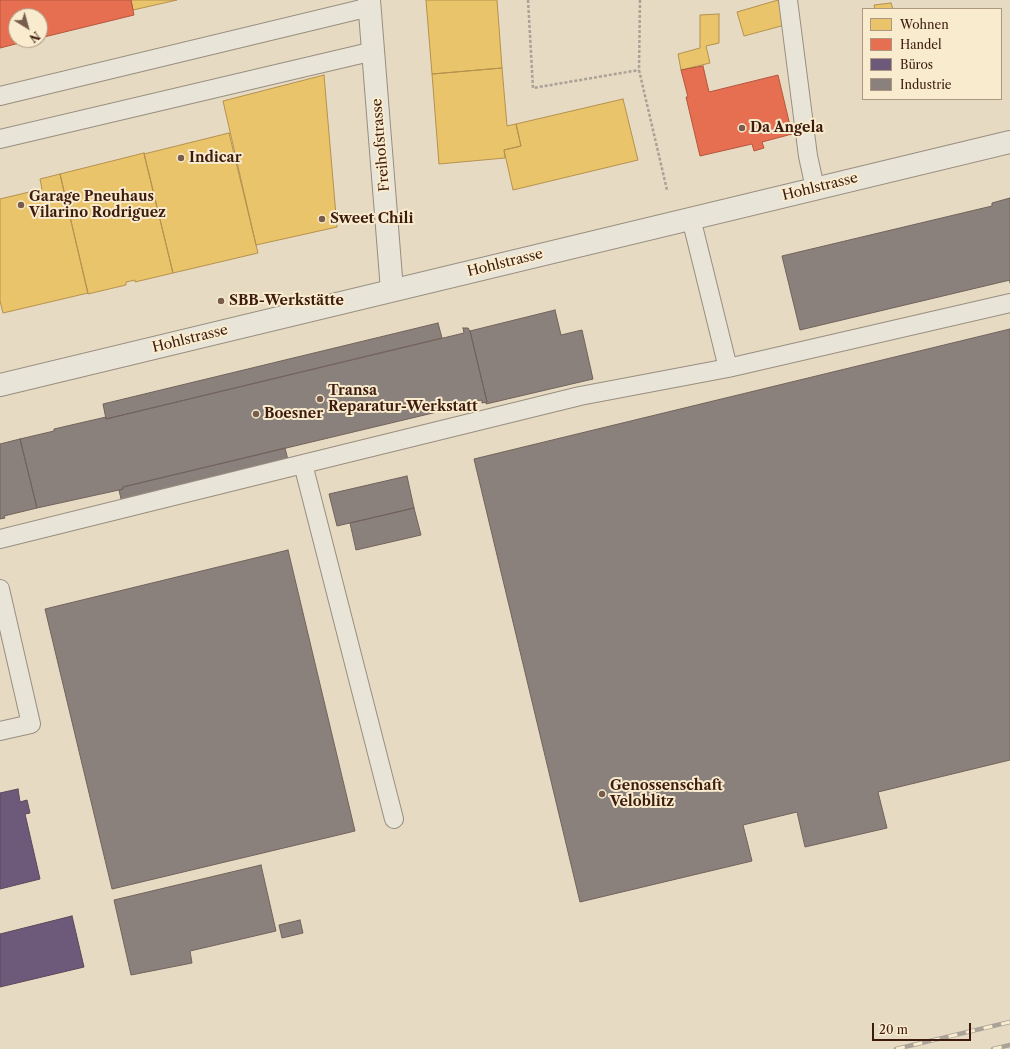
<!DOCTYPE html>
<meta charset="utf-8">
<style>
body{margin:0}
#map{position:relative;width:1010px;height:1049px;overflow:hidden;background:#e6dac2;font-family:"Libre Caslon Text",serif}
canvas{display:block}
.legend{position:absolute;left:862px;top:8px;width:140px;height:92px;box-sizing:border-box;background:#f8ebce;border:1px solid #ad9781;margin:0;padding:5px 7px;list-style:none;font-size:12px;color:#3c1a0e}
.legend li{display:flex;align-items:center;gap:8px;height:20px}
.legend b{width:20px;border:1px solid #ad9781}
.north{position:absolute;left:8px;top:8px;width:40px;height:40px;box-sizing:border-box;background:#f8ebce;border:1px solid #ad9781;border-radius:50%;rotate:143deg;font-size:11px;font-weight:700;line-height:16px;text-align:center;color:#3c1a0e}
.north::after{content:'';display:block;margin:auto;width:14px;height:18px;background:#785d4d;clip-path:polygon(50% 0,100% 100%,50% 72%,0 100%)}
.scale{position:absolute;left:872px;top:1023px;width:99px;height:18px;box-sizing:border-box;border:2px solid #3c1a0e;border-top:0;padding-left:5px;font-size:12px;line-height:14px;white-space:nowrap;color:#3c1a0e;-webkit-text-stroke:3px #f8ebce;paint-order:stroke}
</style>
<div id="map">
<canvas width="1010" height="1049"></canvas>
<ul class="legend">
<li><b style="height:11px;background:#e9c46a"></b>Wohnen</li>
<li><b style="height:11px;background:#e76f51"></b>Handel</li>
<li><b style="height:11px;background:#6d597a"></b>Büros</li>
<li><b style="height:11px;background:#8a817c"></b>Industrie</li>
</ul>
<div class="north">N</div>
<div class="scale">20 m</div>
</div>
<script>
const ctx = document.querySelector('canvas').getContext('2d');
ctx.lineJoin = 'round';
function fill(path, color) {
  ctx.fillStyle = color;
  ctx.fill(path, 'evenodd');
}
function toPath(rows) {
  const path = new Path2D();
  for (const r of rows) {
    path.moveTo(r[0], r[1]);
    for (let i = 2; i < r.length; i += 2) path.lineTo(r[i], r[i + 1]);
  }
  return path;
}
function stroke(path, color, width, dash) {
  ctx.strokeStyle = color;
  ctx.lineWidth = width;
  ctx.lineCap = dash ? 'butt' : 'round';
  ctx.setLineDash(dash || []);
  ctx.stroke(path);
}
function label(font, color, halo, rows, align = 'center') {
  ctx.font = font + ' "Libre Caslon Text",serif';
  ctx.lineWidth = 4;
  ctx.setLineDash([]);
  ctx.textBaseline = 'middle';
  ctx.strokeStyle = halo;
  ctx.fillStyle = color;
  for (const [text, x, y, turn = 0] of rows) {
    ctx.save();
    ctx.translate(x, y);
    ctx.rotate((+turn || 0) * Math.PI / 180);
    ctx.textAlign = isNaN(turn) ? turn : align;
    if (halo) ctx.strokeText(text, 0, 0);
    ctx.fillText(text, 0, 0);
    ctx.restore();
  }
}
const homes = toPath([
 [131,0,177,0,133,10,131,0],
 [426,0,497,0,502,68,432,74,426,0],
 [778,0,785,25,744,36,737,12,778,0],
 [891,3,893,9,875,9,874,5,891,3],
 [719,14,719,43,706,46,710,63,681,70,678,54,700,48,700,15,719,14],
 [502,68,507,126,516,124,521,146,504,150,505,158,439,164,432,74,502,68],
 [324,75,337,227,256,245,223,101,324,75],
 [623,99,638,160,513,190,504,150,521,146,516,124,623,99],
 [229,133,258,253,173,273,144,154,229,133],
 [144,153,173,273,135,282,135,280,126,282,126,285,88,294,60,174,144,153],
 [60,174,88,293,3,313,0,301,0,199,42,189,40,179,60,174]
]);
fill(homes, '#e9c46a');
stroke(homes, '#b5914e', 1);
const shops = toPath([
 [0,0,131,0,134,15,40,38,40,16,16,16,16,40,31,40,0,48,0,0],
 [703,66,709,92,778,75,792,134,762,142,764,148,754,151,752,144,700,156,686,97,688,97,681,70,703,66]
]);
fill(shops, '#e76f51');
stroke(shops, '#b4563d', 1);
const offices = toPath([
 [18,789,20,802,27,800,30,813,25,814,40,879,0,889,0,793,18,789],
 [72,916,84,967,0,987,0,934,72,916]
]);
fill(offices, '#6d597a');
stroke(offices, '#5e465a', 1);
const industry = toPath([
 [1010,198,1010,283,1010,280,800,330,782,256,992,206,992,203,1010,198],
 [555,310,561,335,582,330,593,379,486,404,486,402,487,402,470,331,555,310],
 [438,323,442,338,106,419,103,404,438,323],
 [463,328,468,328,470,331,487,402,482,403,482,400,464,404,465,407,459,409,458,407,123,487,123,489,119,490,37,508,20,439,54,431,54,429,106,417,106,419,464,333,463,328],
 [1010,329,1010,760,878,792,887,828,805,847,797,812,743,825,752,861,580,902,474,459,1010,329],
 [20,439,37,508,4,516,5,518,0,519,0,444,20,439],
 [285,448,292,476,125,516,119,490,123,489,123,487,285,448],
 [407,476,414,508,337,526,329,494,407,476],
 [414,508,421,535,356,550,350,523,414,508],
 [288,550,355,831,112,889,45,609,288,550],
 [261,865,276,931,190,951,192,963,131,975,114,900,261,865],
 [300,920,303,933,282,938,279,925,300,920]
]);
fill(industry, '#8a817c');
stroke(industry, '#73625b', 1);
const service = toPath([
 [788,0,808,156,815,188],
 [0,96,370,7],
 [0,139,374,51],
 [691,218,728,368],
 [0,539,303,464],
 [0,589,31,724,0,731],
 [394,819,303,464,580,396,728,368,1010,303]
]);
const minor = toPath([
 [369,0,392,290]
]);
const tertiary = toPath([
 [0,385,1010,142]
]);
stroke(service, '#988e7f', 20);
stroke(minor, '#988e7f', 24);
stroke(tertiary, '#988e7f', 24);
stroke(toPath([
 [528,0,533,88,639,70],
 [640,0,639,70,667,190]
]), '#aaa197', 2.5, [3, 2]);
stroke(service, '#e9e4d8', 18);
stroke(minor, '#e9e4d8', 22);
stroke(tertiary, '#e9e4d8', 22);
const rail = toPath([
 [896,1049,1010,1022],
 [993,1049,1010,1045]
]);
stroke(rail, '#aaa197', 4.5);
stroke(rail, '#f8ebce', 3, [9]);
for (const [x, y, r, color] of [
 [742,128,4,"#785d4d"],
 [181,158,4,"#785d4d"],
 [21,205,4,"#785d4d"],
 [322,219,4,"#785d4d"],
 [221,301,4,"#785d4d"],
 [320,399,4,"#785d4d"],
 [256,414,4,"#785d4d"],
 [602,794,4,"#785d4d"]
]) {
  const dot = new Path2D();
  dot.arc(x, y, r, 0, 2 * Math.PI);
  ctx.fillStyle = color;
  ctx.fill(dot);
  stroke(dot, '#f8ebce', 1.5);
}
label('bold 14px', '#3c1a0e', '#f8ebce', [
 ["Da Angela",750,128],
 ["Indicar",189,158],
 ["Garage Pneuhaus",29,197],
 ["Vilarino Rodriguez",29,213],
 ["Sweet Chili",330,219],
 ["SBB-Werkstätte",229,301],
 ["Transa",328,391],
 ["Reparatur-Werkstatt",328,407],
 ["Boesner",264,414],
 ["Genossenschaft",610,786],
 ["Veloblitz",610,802]
], 'left');
label('14px', '#3c1a0e', '#f8ebce', [
 ["Freihofstrasse",381,145,-95],
 ["Hohlstrasse",820,187,-14],
 ["Hohlstrasse",505,263,-14],
 ["Hohlstrasse",190,339,-14]
]);
</script>
